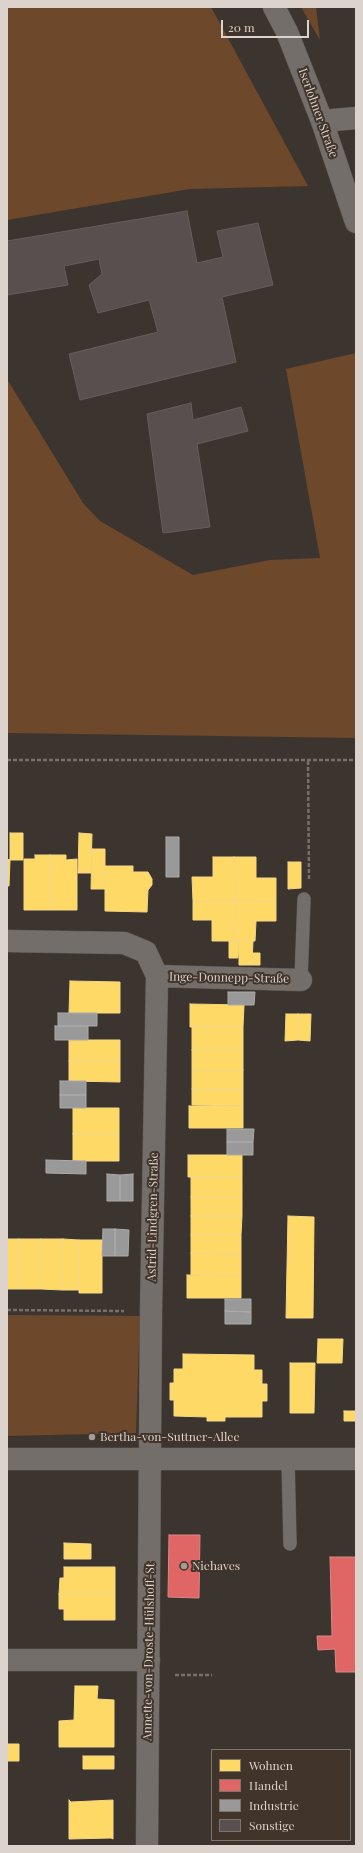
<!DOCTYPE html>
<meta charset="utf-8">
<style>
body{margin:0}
#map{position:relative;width:363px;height:1853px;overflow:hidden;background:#3c352f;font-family:"Playfair Display",serif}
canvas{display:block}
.frame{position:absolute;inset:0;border:8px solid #dbd3cc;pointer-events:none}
.legend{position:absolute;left:211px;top:1749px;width:140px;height:92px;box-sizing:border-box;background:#41342a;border:1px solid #7f746b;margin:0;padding:5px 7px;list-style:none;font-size:12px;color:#dbd3cc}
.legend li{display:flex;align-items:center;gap:8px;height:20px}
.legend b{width:20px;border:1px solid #7f746b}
.scale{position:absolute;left:221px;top:20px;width:88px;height:18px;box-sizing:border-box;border:2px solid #dbd3cc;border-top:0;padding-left:5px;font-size:12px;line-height:14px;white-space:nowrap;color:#dbd3cc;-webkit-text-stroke:3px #41342a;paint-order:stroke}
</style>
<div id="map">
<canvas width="363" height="1853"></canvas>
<div class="frame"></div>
<ul class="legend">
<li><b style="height:11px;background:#ffd966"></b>Wohnen</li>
<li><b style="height:11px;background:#e06666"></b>Handel</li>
<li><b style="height:11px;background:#999"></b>Industrie</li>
<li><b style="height:11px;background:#58504f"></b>Sonstige</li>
</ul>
<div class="scale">20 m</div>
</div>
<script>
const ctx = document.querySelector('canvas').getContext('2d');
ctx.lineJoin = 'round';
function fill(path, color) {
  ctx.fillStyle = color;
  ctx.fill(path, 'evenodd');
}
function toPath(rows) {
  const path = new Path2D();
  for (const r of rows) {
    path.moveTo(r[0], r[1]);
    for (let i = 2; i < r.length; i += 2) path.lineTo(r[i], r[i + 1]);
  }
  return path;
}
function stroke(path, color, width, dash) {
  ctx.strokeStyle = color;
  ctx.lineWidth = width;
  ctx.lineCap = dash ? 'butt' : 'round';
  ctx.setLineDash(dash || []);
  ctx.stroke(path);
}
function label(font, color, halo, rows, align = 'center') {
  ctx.font = font + ' "Playfair Display",serif';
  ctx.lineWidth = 4;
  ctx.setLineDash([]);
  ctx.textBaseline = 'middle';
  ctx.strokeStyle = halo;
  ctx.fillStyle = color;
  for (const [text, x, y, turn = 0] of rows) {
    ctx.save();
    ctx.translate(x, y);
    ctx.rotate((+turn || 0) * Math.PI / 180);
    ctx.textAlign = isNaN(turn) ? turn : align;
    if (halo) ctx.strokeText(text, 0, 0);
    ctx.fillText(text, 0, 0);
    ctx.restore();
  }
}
fill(toPath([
 [7,7,211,7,308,186,190,189,7,220],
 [301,7,316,7,320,40],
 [356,353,356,738,7,733,7,379,83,503,100,521,193,575,270,560,320,558,286,369],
 [7,1315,140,1316,136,1433,7,1436]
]), '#6d482b');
const homes = toPath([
 [10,833,23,833,23,860,10,860,10,833],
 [79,833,92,834,91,873,78,873,79,833],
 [92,849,105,849,105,889,91,889,92,849],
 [35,855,50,855,50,910,24,910,24,859,35,859,35,855],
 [50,855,66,855,66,860,77,859,77,910,50,910,50,855],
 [213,857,234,857,235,900,193,901,192,877,213,877,213,857],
 [234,857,256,857,256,878,276,878,276,901,235,900,234,857],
 [7,859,10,860,9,886,7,886,7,859],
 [288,862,301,862,301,888,288,889,288,862],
 [105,866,133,866,133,872,148,872,152,879,152,885,148,890,147,912,105,911,105,866],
 [235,900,276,901,276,921,256,921,255,941,234,941,235,900],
 [235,900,234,941,212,941,212,920,193,920,193,901,235,900],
 [229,941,239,941,238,958,229,958,229,941],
 [239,941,253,941,252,965,239,965,239,941],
 [252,953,260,953,260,965,252,965,252,953],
 [70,981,120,982,120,1013,69,1013,70,981],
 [190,1004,244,1005,243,1027,190,1027,190,1004],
 [286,1014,298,1014,298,1040,285,1041,286,1014],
 [298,1014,311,1014,310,1041,298,1040,298,1014],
 [192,1027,243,1027,243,1050,192,1050,192,1027],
 [69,1040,120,1040,120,1061,69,1061,69,1040],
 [192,1050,243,1050,243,1070,192,1071,192,1050],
 [69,1061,120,1061,120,1082,69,1081,69,1061],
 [243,1070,243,1089,192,1089,192,1071,243,1070],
 [192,1089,243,1089,243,1106,192,1105,192,1089],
 [189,1106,243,1106,243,1128,189,1128,189,1106],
 [73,1108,119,1108,119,1134,73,1134,73,1108],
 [73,1134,119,1134,119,1161,73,1161,73,1134],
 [188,1155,242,1155,242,1177,188,1177,188,1155],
 [191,1177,242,1177,242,1197,191,1197,191,1177],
 [191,1197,242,1197,242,1216,191,1216,191,1197],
 [191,1216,242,1216,241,1235,191,1235,191,1216],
 [288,1216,314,1217,313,1318,286,1318,288,1216],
 [191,1235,241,1235,241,1254,191,1253,191,1235],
 [7,1239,19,1239,19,1289,7,1289,7,1239],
 [19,1239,41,1239,41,1289,19,1289,19,1239],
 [41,1239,63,1239,62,1290,41,1289,41,1239],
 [63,1239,79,1240,79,1290,62,1290,63,1239],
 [79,1240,102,1240,102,1293,79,1293,79,1240],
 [191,1253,241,1254,241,1276,191,1275,191,1253],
 [187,1275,241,1276,241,1298,187,1298,187,1275],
 [318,1339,343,1339,342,1363,317,1363,318,1339],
 [183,1354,254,1355,254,1370,262,1370,262,1384,267,1384,267,1401,262,1401,262,1417,225,1417,225,1421,207,1421,207,1417,174,1416,174,1400,170,1400,170,1383,174,1383,174,1369,183,1369,183,1354],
 [290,1363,315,1363,314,1413,290,1413,290,1363],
 [344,1411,356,1411,356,1421,344,1421,344,1411],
 [64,1543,91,1544,91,1559,64,1559,64,1543],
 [64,1567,115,1567,115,1594,59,1594,60,1578,64,1578,64,1567],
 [59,1594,115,1594,115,1620,64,1620,64,1609,59,1609,59,1594],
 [75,1686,98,1686,97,1699,114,1700,114,1747,59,1747,59,1721,74,1720,75,1686],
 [7,1744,19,1744,19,1761,7,1761,7,1744],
 [83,1756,114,1756,114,1769,83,1769,83,1756],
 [69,1800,71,1802,113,1800,113,1839,111,1838,69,1839,69,1800]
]);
fill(homes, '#ffd966');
stroke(homes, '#f4d785', 1);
const shops = toPath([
 [169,1535,200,1535,199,1598,168,1597,169,1535],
 [330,1557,356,1557,356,1672,336,1672,335,1649,318,1650,317,1636,332,1636,330,1557]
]);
fill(shops, '#e06666');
stroke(shops, '#de8785', 1);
const industry = toPath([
 [166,837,179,837,179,877,166,877,166,837],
 [228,992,255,992,254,1005,228,1005,228,992],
 [58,1013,97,1013,97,1026,58,1026,58,1013],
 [55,1026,88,1026,88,1040,55,1040,55,1026],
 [60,1081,86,1081,86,1095,60,1095,60,1081],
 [60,1095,86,1095,86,1108,60,1108,60,1095],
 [227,1129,254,1129,253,1142,227,1142,227,1129],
 [227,1142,253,1142,253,1155,227,1155,227,1142],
 [46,1160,86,1161,86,1174,46,1173,46,1160],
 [107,1174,120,1175,120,1201,107,1201,107,1174],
 [133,1174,133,1201,120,1201,120,1175,133,1174],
 [103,1229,115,1229,115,1256,102,1256,103,1229],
 [115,1229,129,1230,128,1256,115,1256,115,1229],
 [225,1299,251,1299,251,1312,225,1311,225,1299],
 [225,1311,251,1312,251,1324,225,1324,225,1311]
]);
fill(industry, '#999');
stroke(industry, '#adaaa8', 1);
const building = toPath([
 [187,211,197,263,223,257,217,231,258,223,273,285,222,297,236,362,80,400,69,354,158,332,149,300,98,313,89,285,102,274,99,259,64,266,68,285,7,295,7,241,187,211],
 [191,403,193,420,241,407,248,431,197,444,210,527,163,533,147,414,191,403]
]);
fill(building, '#58504f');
stroke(building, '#655e5d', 1);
const service = toPath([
 [301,980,304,899],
 [288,1459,290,1544]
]);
const minor = toPath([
 [322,121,356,118],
 [7,941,124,943,146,952,157,976,301,980],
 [7,1459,356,1459],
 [7,1660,149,1660],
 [147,1846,151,1311,157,976]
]);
const secondary = toPath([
 [274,7,287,32,322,121,356,222]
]);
stroke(service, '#5a544f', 14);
stroke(minor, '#5a544f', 23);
stroke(secondary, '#5a544f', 23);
stroke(toPath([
 [7,760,356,760],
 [308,761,309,879],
 [7,1310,124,1311],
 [175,1675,212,1675]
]), '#75706b', 2.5, [4, 2]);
stroke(service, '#736e6a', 13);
stroke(minor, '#736e6a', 22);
stroke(secondary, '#736e6a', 22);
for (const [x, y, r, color] of [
 [92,1437,4,"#a39c95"],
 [184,1566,4,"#a39c95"]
]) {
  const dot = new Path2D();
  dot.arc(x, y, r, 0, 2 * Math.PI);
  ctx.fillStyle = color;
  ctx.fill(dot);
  stroke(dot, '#41342a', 1.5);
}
label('12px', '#dbd3cc', '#41342a', [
 ["Iserlohner Straße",318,113,70],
 ["Inge-Donnepp-Straße",229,978,1],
 ["Astrid-Lindgren-Straße",153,1217,-89],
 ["Annette-von-Droste-Hülshoff-St",149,1652,-89]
]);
label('12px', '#dbd3cc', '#41342a', [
 ["Bertha-von-Suttner-Allee",100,1437],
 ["Niehaves",192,1566]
], 'left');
</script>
